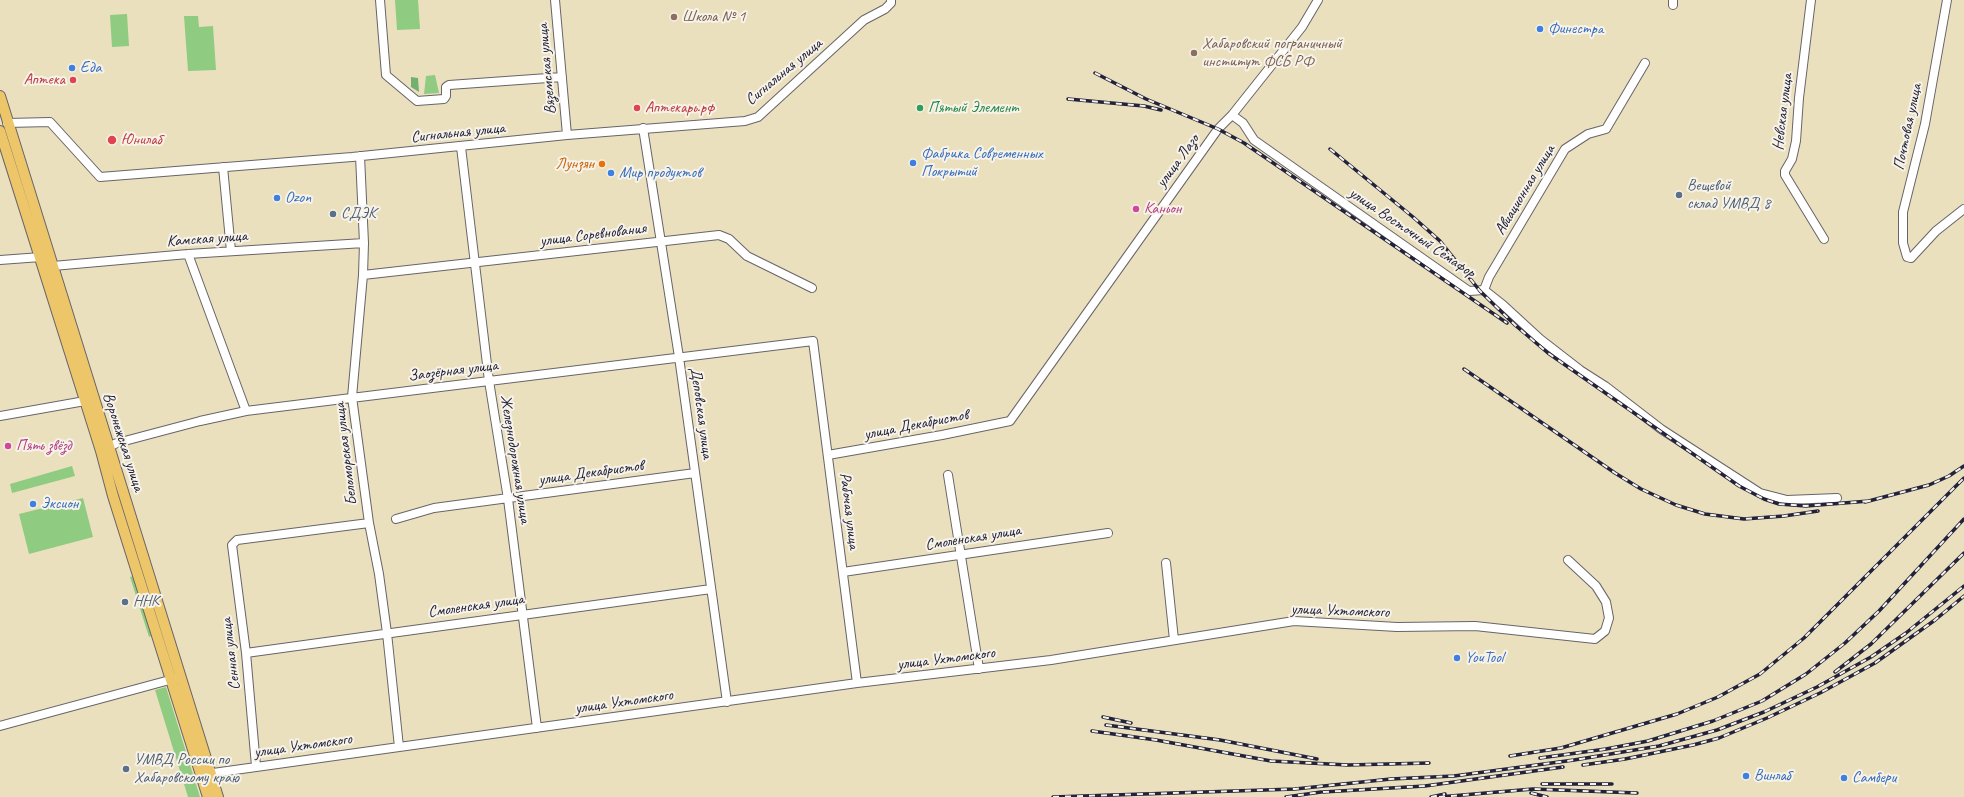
<!DOCTYPE html>
<meta charset="utf-8">
<style>
body{margin:0}
canvas{display:block;background:#eae0be}
</style>
<canvas width="1964" height="797"></canvas>
<script>
const ctx = document.querySelector('canvas').getContext('2d');
ctx.lineJoin = 'round';
function fill(path, color) {
  ctx.fillStyle = color;
  ctx.fill(path, 'evenodd');
}
function toPath(rows) {
  const path = new Path2D();
  for (const r of rows) {
    path.moveTo(r[0], r[1]);
    for (let i = 2; i < r.length; i += 2) path.lineTo(r[i], r[i + 1]);
  }
  return path;
}
function stroke(path, color, width, dash) {
  ctx.strokeStyle = color;
  ctx.lineWidth = width;
  ctx.lineCap = dash ? 'butt' : 'round';
  ctx.setLineDash(dash || []);
  ctx.stroke(path);
}
function label(font, color, halo, rows, align = 'center') {
  ctx.font = font + ' Caveat,sans-serif';
  ctx.lineWidth = 4;
  ctx.setLineDash([]);
  ctx.textBaseline = 'middle';
  ctx.strokeStyle = halo;
  ctx.fillStyle = color;
  for (const [text, x, y, turn = 0] of rows) {
    ctx.save();
    ctx.translate(x, y);
    ctx.rotate((+turn || 0) * Math.PI / 180);
    ctx.textAlign = isNaN(turn) ? turn : align;
    if (halo) ctx.strokeText(text, 0, 0);
    ctx.fillText(text, 0, 0);
    ctx.restore();
  }
}
fill(toPath([
 [395,0,418,0,420,29,397,30],
 [127,14,129,46,112,47,110,15],
 [184,16,198,16,199,27,213,26,216,70,188,71],
 [435,75,439,93,424,94,426,76],
 [72,466,75,476,12,493,10,484],
 [83,498,93,537,29,554,19,514],
 [134,576,153,635,149,637,130,577],
 [166,687,200,797,188,797,155,690]
]), '#8fcb81');
fill(toPath([
 [411,77,418,78,419,92,411,87]
]), '#73af6f');
const minor = toPath([
 [380,0,386,75,417,101,444,99,446,96,446,87,449,85,562,77],
 [555,0,567,135],
 [1811,0,1799,98,1796,141,1792,159,1785,171,1785,175,1824,239],
 [1947,0,1925,124,1903,212,1903,243,1907,257,1911,258,1936,231,1964,209],
 [1673,5,1673,0],
 [1232,115,1243,123,1254,140,1469,291,1484,290,1503,305,1540,339,1580,370,1605,386,1661,429,1760,493,1787,500,1837,498],
 [7,123,50,122,100,177,352,157,567,135,745,121,758,117,864,20,885,9,891,3,891,0],
 [643,128,679,357,727,702],
 [461,147,489,381,508,499,537,728],
 [360,156,364,243,363,275,352,397,369,523,379,574,387,633,399,747],
 [223,167,231,251],
 [188,254,246,411],
 [0,260,41,257],
 [53,266,188,254,364,243],
 [363,275,719,235,729,239,747,256,812,288],
 [1484,290,1489,277,1565,149,1588,134,1606,129,1645,63],
 [0,416,85,401],
 [104,449,117,443,200,421,246,411,813,341,857,683],
 [828,455,942,435,1010,421,1218,129,1232,115,1302,27,1318,0],
 [948,475,979,669],
 [396,519,434,508,695,473],
 [1166,563,1174,640],
 [843,572,1108,533],
 [246,653,711,589],
 [0,726,177,678],
 [256,766,246,653,232,545,237,540,369,523],
 [206,774,857,683,1051,660,1294,621,1397,627,1475,626,1595,639,1605,631,1609,618,1606,602,1596,586,1568,560]
]);
const major = toPath([
 [0,96,218,797],
 [0,131,101,451,113,496,208,797]
]);
stroke(minor, '#686469', 10);
stroke(major, '#686469', 12);
stroke(minor, '#fff', 8);
stroke(major, '#ecc669', 10);
const rail = toPath([
 [1095,73,1146,99,1218,129,1244,143,1507,323],
 [1068,99,1144,106,1161,110],
 [1330,149,1413,217,1440,241,1480,291,1515,325,1548,353,1739,486,1764,499,1779,504,1806,506,1869,501],
 [1464,369,1615,473,1641,489,1676,505,1705,514,1744,519,1784,516,1818,511],
 [1865,502,1929,485,1949,476,1964,466],
 [1835,672,1871,644,1964,553],
 [1103,717,1131,723],
 [1106,725,1220,740,1317,759],
 [1092,731,1156,740,1271,761,1348,765,1429,763],
 [1510,756,1561,748,1677,714,1718,697,1760,674,1804,638,1964,478],
 [1540,758,1606,749,1648,741,1713,721,1762,701,1806,674,1845,643,1879,611,1964,519],
 [1583,765,1625,759,1693,745,1719,738,1767,718,1820,693,1875,663,1935,620,1964,596],
 [1542,784,1612,784],
 [1323,792,1425,786,1563,767],
 [1531,793,1547,797],
 [1053,797,1295,789,1391,779,1454,776,1574,760,1659,746,1717,730,1764,712,1817,687,1871,657,1906,633,1964,586],
 [1286,797,1321,792],
 [1431,797,1445,794],
 [1439,797,1533,789,1637,793]
]);
stroke(rail, '#22223b', 3.5);
stroke(rail, '#f7f3e8', 2, [6]);
for (const [x, y, r, color] of [
 [674,17,4,"#8d6e63"],
 [1540,29,4,"#3f7fe0"],
 [1194,53,4,"#8d6e63"],
 [72,68,4,"#3f7fe0"],
 [73,80,4,"#e0444e"],
 [637,108,4,"#e0444e"],
 [920,108,4,"#2e9e5b"],
 [112,140,5,"#e0444e"],
 [913,163,4,"#3f7fe0"],
 [602,164,4,"#e8710a"],
 [611,173,4,"#3f7fe0"],
 [1679,195,4,"#5c6f8a"],
 [277,198,4,"#3f7fe0"],
 [1136,209,4,"#d1479c"],
 [333,214,4,"#5c6f8a"],
 [8,446,4,"#d1479c"],
 [33,504,4,"#3f7fe0"],
 [125,602,4,"#5c6f8a"],
 [1457,658,4,"#3f7fe0"],
 [126,769,4,"#5c6f8a"],
 [1746,776,4,"#3f7fe0"],
 [1844,778,4,"#3f7fe0"]
]) {
  const dot = new Path2D();
  dot.arc(x, y, r, 0, 2 * Math.PI);
  ctx.fillStyle = color;
  ctx.fill(dot);
  stroke(dot, '#f7f3e8', 1.5);
}
label('16px', '#785e54', '#f7f3e8', [
 ["Школа № 1",682,17],
 ["Хабаровский пограничный",1202,44],
 ["институт ФСБ РФ",1202,62]
], 'left');
label('16px', '#366cbe', '#f7f3e8', [
 ["Финестра",1548,29],
 ["Еда",80,68],
 ["Фабрика Современных",921,154],
 ["Покрытий",921,172],
 ["Мир продуктов",619,173],
 ["Ozon",285,198],
 ["Эксион",41,504],
 ["YouTool",1465,658],
 ["Винлаб",1754,776],
 ["Самбери",1852,778]
], 'left');
label('16px', '#22223b', '#f7f3e8', [
 ["Вяземская улица",547,69,-95],
 ["Сигнальная улица",784,72,-40],
 ["Невская улица",1783,112,-83],
 ["Почтовая улица",1908,127,-78],
 ["Сигнальная улица",458,133,-6],
 ["улица Лазо",1178,161,-54],
 ["Авиационная улица",1525,190,-59],
 ["улица Восточный Семафор",1412,233,34],
 ["улица Соревнования",593,235,-7],
 ["Камская улица",207,239,-4],
 ["Заозёрная улица",453,371,-7],
 ["Деповская улица",701,413,82],
 ["улица Декабристов",916,425,-11],
 ["Воронежская улица",123,442,72],
 ["Беломорская улица",346,454,-97],
 ["Железнодорожная улица",515,459,81],
 ["улица Декабристов",591,473,-8],
 ["Рабочая улица",849,511,83],
 ["Смоленская улица",973,538,-9],
 ["Смоленская улица",476,606,-8],
 ["улица Ухтомского",1340,611,2],
 ["Сенная улица",231,654,-97],
 ["улица Ухтомского",946,659,-7],
 ["улица Ухтомского",624,702,-8],
 ["улица Ухтомского",303,746,-8]
]);
label('16px', '#be3a42', '#f7f3e8', [
 ["Аптека",65,80,"right"],
 ["Аптекарь.рф",645,108],
 ["Юнилаб",121,140]
], 'left');
label('16px', '#27864d', '#f7f3e8', [
 ["Пятый Элемент",928,108]
], 'left');
label('16px', '#c56008', '#f7f3e8', [
 ["Лунзян",594,164]
], 'right');
label('16px', '#4e5e75', '#f7f3e8', [
 ["Вещевой",1687,186],
 ["склад УМВД 8",1687,204],
 ["СДЭК",341,214],
 ["ННК",133,602],
 ["УМВД России по",134,760],
 ["Хабаровскому краю",134,778]
], 'left');
label('16px', '#b23c85', '#f7f3e8', [
 ["Каньон",1144,209],
 ["Пять звёзд",16,446]
], 'left');
</script>
